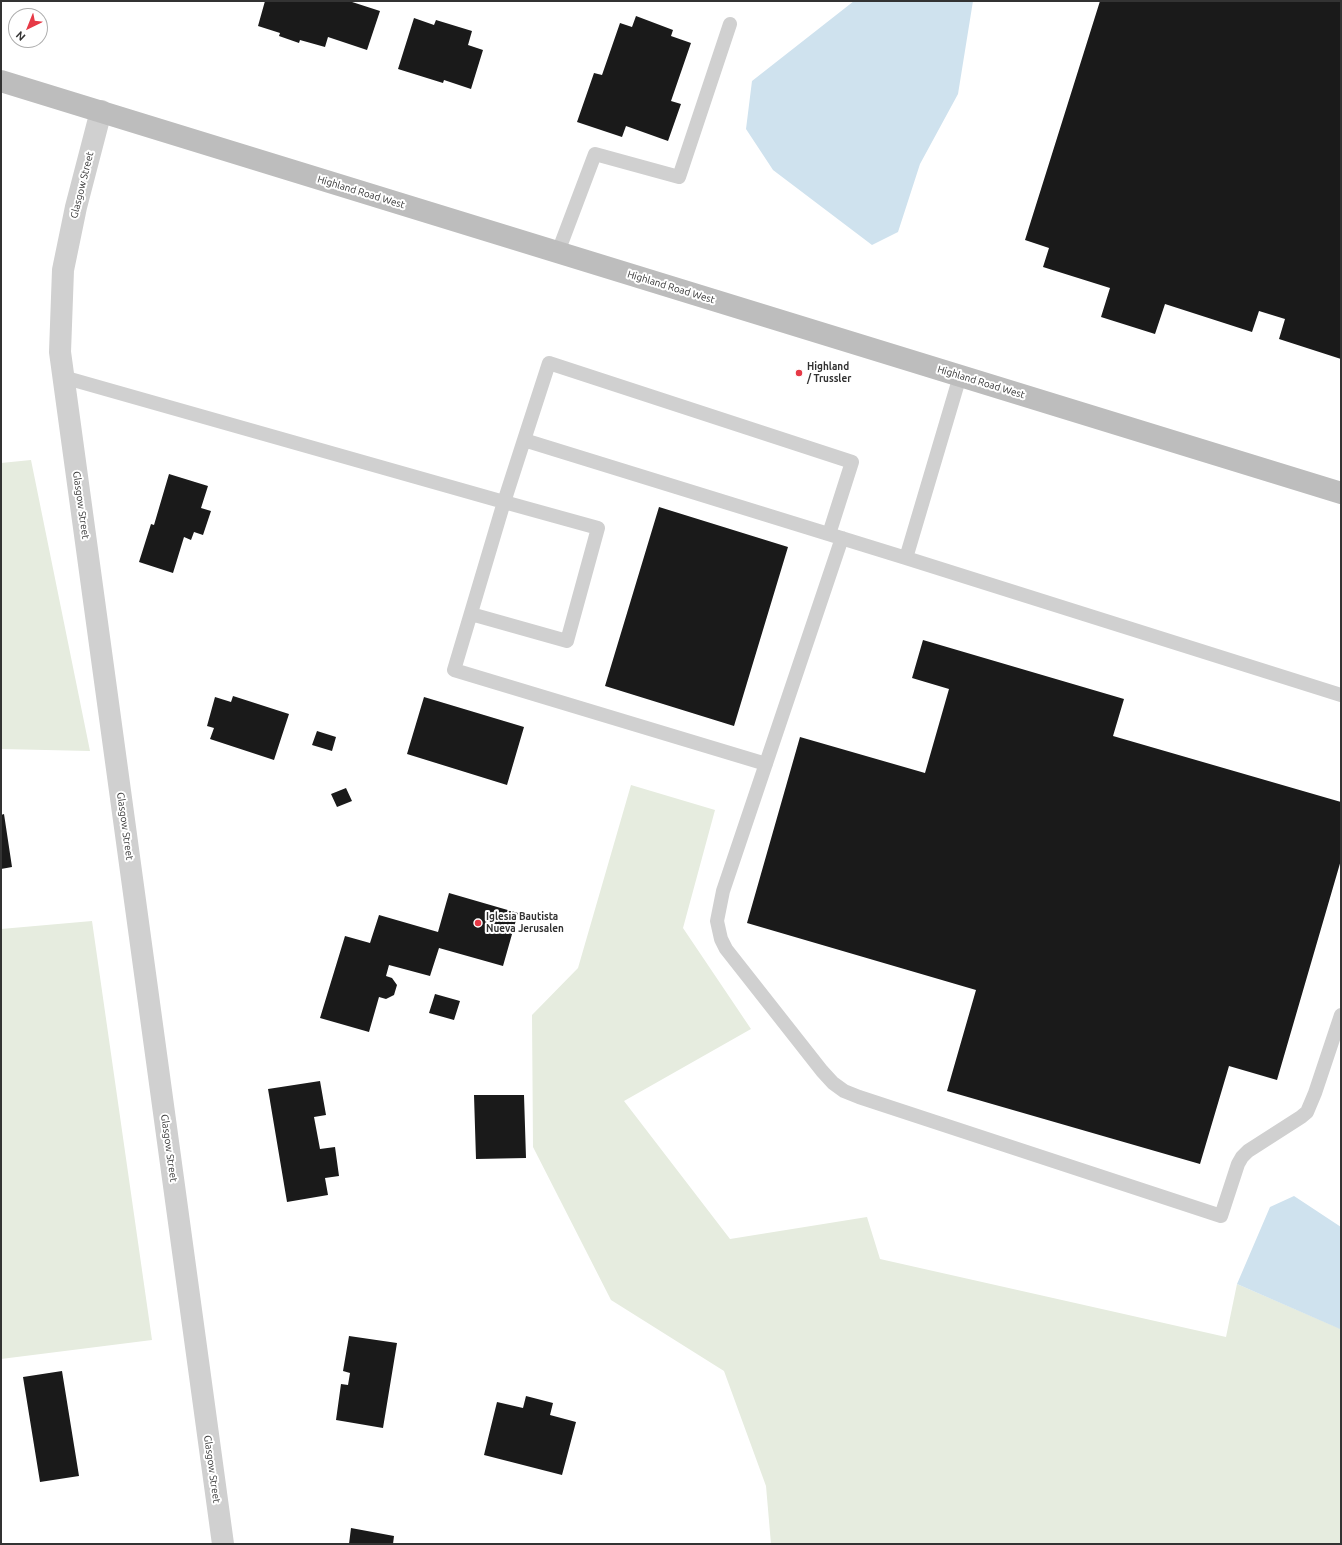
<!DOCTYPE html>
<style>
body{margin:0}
#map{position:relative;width:1342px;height:1545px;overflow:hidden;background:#fff;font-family:Ubuntu,sans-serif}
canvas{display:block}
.frame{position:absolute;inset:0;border:2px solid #333;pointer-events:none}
.north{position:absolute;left:8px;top:8px;width:40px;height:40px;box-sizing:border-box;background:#fff;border:1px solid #adadad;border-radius:50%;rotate:223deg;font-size:11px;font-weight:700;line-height:16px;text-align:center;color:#333}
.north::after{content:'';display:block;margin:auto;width:14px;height:18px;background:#e63946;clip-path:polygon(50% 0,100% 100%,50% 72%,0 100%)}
</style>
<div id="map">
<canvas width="1342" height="1545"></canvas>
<div class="frame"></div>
<div class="north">N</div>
</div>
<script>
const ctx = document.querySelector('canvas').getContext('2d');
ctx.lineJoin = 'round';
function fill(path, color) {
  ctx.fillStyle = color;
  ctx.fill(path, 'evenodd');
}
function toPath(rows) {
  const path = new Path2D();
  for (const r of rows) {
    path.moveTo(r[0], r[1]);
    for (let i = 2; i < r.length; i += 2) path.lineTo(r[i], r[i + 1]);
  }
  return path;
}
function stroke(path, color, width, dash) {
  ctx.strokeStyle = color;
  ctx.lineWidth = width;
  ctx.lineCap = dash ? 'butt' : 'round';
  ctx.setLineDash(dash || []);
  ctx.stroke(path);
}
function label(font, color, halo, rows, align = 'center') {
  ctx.font = font + ' Ubuntu,sans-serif';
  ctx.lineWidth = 4;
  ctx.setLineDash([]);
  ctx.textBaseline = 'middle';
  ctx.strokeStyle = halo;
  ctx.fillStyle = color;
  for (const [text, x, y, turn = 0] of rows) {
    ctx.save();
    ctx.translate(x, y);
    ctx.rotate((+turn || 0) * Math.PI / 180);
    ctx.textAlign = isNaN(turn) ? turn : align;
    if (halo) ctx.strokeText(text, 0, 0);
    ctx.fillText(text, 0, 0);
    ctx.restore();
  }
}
fill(toPath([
 [31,460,90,751,1,749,1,463],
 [631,785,715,810,683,928,751,1029,624,1101,730,1239,867,1217,880,1259,1226,1337,1237,1284,1341,1329,1341,1544,771,1544,766,1486,724,1371,611,1300,533,1147,532,1015,578,968],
 [92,921,152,1340,1,1359,1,929]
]), '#e6ecdf');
fill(toPath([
 [854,1,973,1,958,94,920,164,898,232,872,245,773,170,746,129,752,81],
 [1294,1196,1341,1227,1341,1329,1340,1329,1237,1284,1270,1207]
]), '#cfe2ee');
fill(toPath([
 [265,1,349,1,380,11,367,50,328,37,325,47,300,40,299,43,279,36,280,33,258,26],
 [1100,1,1341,1,1341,359,1279,339,1285,319,1259,311,1252,332,1165,304,1155,334,1101,317,1110,288,1043,267,1049,248,1025,240],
 [636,16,673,30,671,36,691,43,671,101,681,104,668,141,626,126,622,137,577,122,594,73,602,75,620,23,632,27],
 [414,18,434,25,436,20,472,31,468,45,483,50,471,89,444,80,443,83,398,69],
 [169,474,208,486,201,508,211,511,203,535,194,532,191,540,184,537,173,573,139,562,151,524,154,525],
 [659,507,788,547,734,726,605,686],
 [923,640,1124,699,1113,736,1341,802,1341,860,1277,1080,1229,1066,1200,1164,947,1091,976,990,747,923,800,737,925,773,949,689,912,678],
 [233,696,289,714,274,760,210,739,214,728,207,726,215,697,231,702],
 [424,697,524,727,507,785,407,754],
 [317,731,336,737,332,751,312,745],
 [346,788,352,801,337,807,331,794],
 [4,814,12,867,1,869,1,815],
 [449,893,518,913,503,966,439,948,430,976,389,965,386,976,392,978,397,985,394,995,386,999,379,997,369,1032,320,1018,345,936,370,943,379,915,438,932],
 [435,994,460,1001,454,1020,429,1013],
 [320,1081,326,1115,314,1117,320,1149,335,1147,339,1176,325,1178,328,1195,287,1202,268,1089],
 [474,1095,524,1095,526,1158,476,1159],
 [349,1336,397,1343,383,1428,336,1420,341,1384,348,1385,350,1373,343,1371],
 [62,1371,79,1476,40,1482,23,1377],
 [526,1396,553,1403,550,1415,576,1422,562,1475,484,1455,497,1402,523,1408],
 [351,1528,394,1536,393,1544,349,1544]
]), '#1a1a1a');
stroke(toPath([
 [558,252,595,154,679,177,730,24],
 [960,376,906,558,1341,695],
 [63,377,504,502,524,440,906,558],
 [524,440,549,363,852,462,829,534],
 [842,538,723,891,717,921,721,939,726,949,822,1071,833,1083,844,1091,859,1097,1221,1216,1238,1164,1242,1157,1248,1151,1301,1117,1307,1112,1315,1093,1341,1015],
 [471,614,567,641,598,528,504,502,454,670,766,764]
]), '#d0d0d0', 14);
stroke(toPath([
 [101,111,76,207,63,270,60,352,223,1544]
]), '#d0d0d0', 22);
stroke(toPath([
 [1,81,1341,493]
]), '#bdbdbd', 22);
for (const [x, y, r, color] of [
 [799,373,4,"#e63946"],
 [478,923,4,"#e63946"]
]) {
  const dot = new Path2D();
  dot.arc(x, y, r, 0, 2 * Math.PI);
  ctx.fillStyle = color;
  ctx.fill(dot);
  stroke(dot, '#fff', 1.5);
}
label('10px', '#333', '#fff', [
 ["Glasgow Street",82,185,-76],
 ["Highland Road West",361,192,17],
 ["Highland Road West",671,287,17],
 ["Highland Road West",981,382,17],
 ["Glasgow Street",81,505,82],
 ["Glasgow Street",125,826,82],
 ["Glasgow Street",169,1148,82],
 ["Glasgow Street",212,1469,82]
]);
label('bold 10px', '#333', '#fff', [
 ["Highland",807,367],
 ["/ Trussler",807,379],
 ["Iglesia Bautista",486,917],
 ["Nueva Jerusalen",486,929]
], 'left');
</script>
